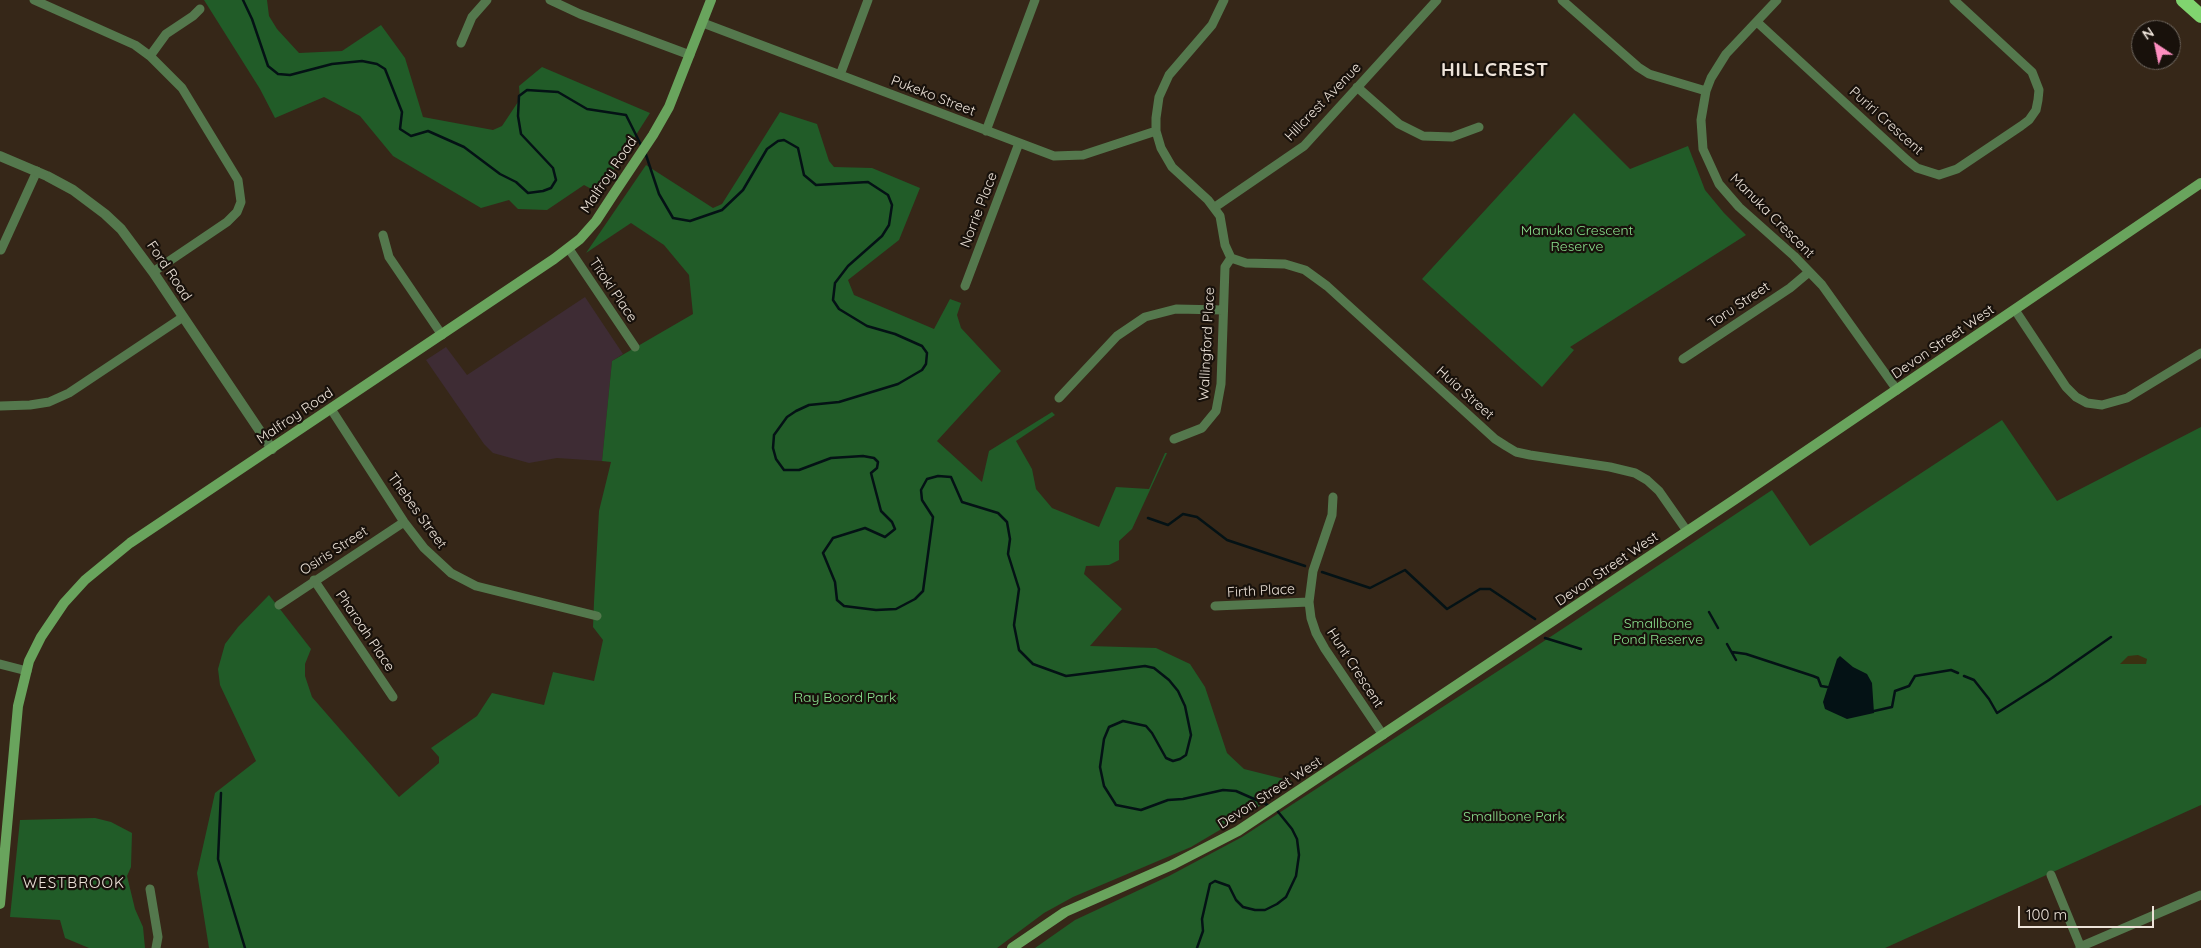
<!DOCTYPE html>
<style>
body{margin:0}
#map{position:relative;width:2201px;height:948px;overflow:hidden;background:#362718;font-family:Quicksand,sans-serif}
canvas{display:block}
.north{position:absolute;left:2131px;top:20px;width:50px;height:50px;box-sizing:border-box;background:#18110b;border:1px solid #6d655d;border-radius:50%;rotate:326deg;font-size:14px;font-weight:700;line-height:20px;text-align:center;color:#ede3d9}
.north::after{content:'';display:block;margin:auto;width:18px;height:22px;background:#fd8ec0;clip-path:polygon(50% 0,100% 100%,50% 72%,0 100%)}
.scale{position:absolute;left:2018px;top:906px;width:136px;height:22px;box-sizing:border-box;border:2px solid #ede3d9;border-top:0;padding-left:6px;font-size:15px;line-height:18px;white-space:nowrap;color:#ede3d9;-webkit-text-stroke:4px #18110b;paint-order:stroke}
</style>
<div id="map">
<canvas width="2201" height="948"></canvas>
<div class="north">N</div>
<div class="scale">100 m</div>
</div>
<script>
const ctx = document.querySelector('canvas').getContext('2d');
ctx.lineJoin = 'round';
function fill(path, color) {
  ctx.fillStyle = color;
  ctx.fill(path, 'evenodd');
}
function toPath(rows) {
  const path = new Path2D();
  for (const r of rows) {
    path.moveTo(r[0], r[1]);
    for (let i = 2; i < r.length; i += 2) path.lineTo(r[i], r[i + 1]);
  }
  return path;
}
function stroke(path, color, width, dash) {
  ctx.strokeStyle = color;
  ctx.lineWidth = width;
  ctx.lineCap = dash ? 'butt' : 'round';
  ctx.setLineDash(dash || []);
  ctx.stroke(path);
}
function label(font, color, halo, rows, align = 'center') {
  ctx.font = font + ' Quicksand,sans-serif';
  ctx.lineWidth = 4.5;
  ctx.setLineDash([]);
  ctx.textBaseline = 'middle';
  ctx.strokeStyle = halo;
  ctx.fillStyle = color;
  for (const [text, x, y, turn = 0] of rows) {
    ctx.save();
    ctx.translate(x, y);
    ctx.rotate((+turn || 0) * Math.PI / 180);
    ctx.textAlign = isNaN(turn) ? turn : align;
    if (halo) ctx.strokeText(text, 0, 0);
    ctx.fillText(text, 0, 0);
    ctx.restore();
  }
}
fill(toPath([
 [585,297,623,354,612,361,602,461,557,458,529,463,493,453,484,444,426,360,446,347,467,375]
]), '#3e2c34');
fill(toPath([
 [204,0,267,0,269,16,277,29,299,53,342,51,381,25,405,58,423,117,493,130,502,126,520,99,519,86,542,67,650,113,599,193,584,185,547,210,518,209,509,200,481,208,393,156,360,116,324,97,275,118,260,89],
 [780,112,817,124,829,161,834,167,872,168,920,188,899,240,848,280,854,295,934,329,950,299,961,303,957,315,961,328,1001,371,937,441,982,482,989,451,1052,412,1055,415,1016,441,1032,469,1036,489,1052,508,1099,527,1116,487,1149,489,1165,453,1167,453,1132,529,1119,541,1119,560,1109,565,1086,566,1084,574,1122,609,1090,646,1156,648,1190,664,1205,687,1227,753,1244,769,1292,781,1257,808,1191,847,1073,897,1044,913,997,948,209,948,197,873,215,793,256,761,220,685,218,669,225,644,238,627,269,595,311,649,305,664,305,676,312,697,399,797,439,763,439,757,431,748,477,716,492,693,544,705,553,672,594,681,603,640,593,627,594,602,599,511,611,462,602,461,612,361,693,314,689,275,664,245,631,223,586,253,646,165,713,208,722,204],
 [1574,113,1630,169,1688,146,1705,190,1724,213,1746,235,1570,347,1574,350,1542,387,1422,279],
 [2002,420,2057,501,2201,427,2201,805,1885,948,1035,948,1075,920,1169,876,1242,837,1532,649,1772,490,1810,546],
 [95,818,111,822,132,833,131,867,127,876,135,909,143,927,145,948,89,948,65,938,60,920,10,917,20,820]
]), '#215c28');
fill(toPath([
 [2138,655,2147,659,2146,664,2120,664,2128,656]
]), '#3a3111');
fill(toPath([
 [1840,656,1853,667,1867,674,1872,683,1874,713,1847,719,1825,709,1823,702,1837,659]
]), '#041215');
stroke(toPath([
 [243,0,252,19,268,66,278,74,290,75,332,64,362,61,377,64,385,69,402,112,400,129,411,136,428,131,464,147,500,174,516,182,528,193,543,191,551,188,556,180,553,168,521,134,518,116,519,96,527,90,558,92,587,109,626,115,642,147],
 [645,152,659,194,673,218,690,221,722,210,743,190,767,149,778,141,784,140,798,148,804,175,816,185,868,182,888,195,892,205,889,225,882,236,848,266,835,283,833,300,839,309,867,326,895,334,922,346,927,353,926,364,922,370,898,384,839,402,809,405,796,411,787,417,774,435,773,448,776,459,784,470,799,470,831,458,863,456,874,458,878,462,877,468,871,473,872,477,881,511,892,522,895,529,885,537,865,528,833,538,823,553,835,582,837,600,844,606,876,610,896,609,915,599,923,591,933,517,922,500,921,490,927,479,938,476,951,477,962,502,998,513,1007,522,1010,539,1008,554,1019,589,1014,625,1019,650,1033,664,1066,676,1145,666,1154,668,1169,680,1178,691,1185,706,1191,735,1186,755,1180,759,1173,761,1166,758,1152,733,1146,726,1123,721,1109,727,1104,739,1100,767,1104,786,1116,805,1141,810,1168,800,1183,799,1223,790,1236,791,1270,806],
 [1148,518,1168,525,1183,514,1197,517,1227,540,1305,566],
 [1322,572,1370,588,1405,570,1447,609,1480,589,1490,589,1535,619],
 [1709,612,1718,628],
 [1545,638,1581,649],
 [1727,644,1736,660],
 [1732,652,1746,654,1813,676,1818,678,1821,686,1827,687],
 [1964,676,1974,680,1989,699,1997,713,2049,680,2111,637],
 [1874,711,1892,707,1895,691,1909,686,1915,676,1951,670,1958,673],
 [221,793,218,859,245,948],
 [1197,948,1203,931,1202,919,1210,884,1215,881,1229,886,1236,900,1243,907,1255,910,1265,910,1277,904,1286,897,1296,876,1299,855,1297,839,1292,829,1275,808]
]), '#041215', 2.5);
stroke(toPath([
 [34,0,135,45,150,56,182,88,238,180,241,202,237,212,227,222,153,272],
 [550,0,580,14,690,55],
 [1224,0,1212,25,1169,75,1159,97,1156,118,1156,131,1161,148,1172,167,1208,200,1220,216,1225,245,1231,258],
 [1562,0,1638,67,1649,74,1706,91],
 [1777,0,1726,54,1711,78,1706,91,1701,120,1703,149,1719,184,1739,207,1794,256,1822,285,1897,390],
 [1757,22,1907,160,1917,168,1939,175,1957,169,2021,126,2029,120,2036,110,2038,100,2039,90,2032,72,1954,0],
 [703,23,1054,156,1083,155,1156,131],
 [461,43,472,17,487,0],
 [150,56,166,34,193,16,200,9],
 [840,75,868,0],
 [1357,87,1399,124,1423,136,1452,137,1479,127],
 [986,131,1035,0],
 [1215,207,1304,146,1437,0],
 [383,235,389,257,442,335],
 [569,249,635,347],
 [1,250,37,171],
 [1231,258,1246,263,1285,264,1305,270,1327,286,1495,439,1506,446,1516,452,1530,455,1610,467,1635,473,1647,480,1659,491,1687,531],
 [965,286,1019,143],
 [2015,310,2066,387,2076,397,2087,403,2102,405,2127,398,2201,353],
 [1683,359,1790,288,1809,272],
 [1059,398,1117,336,1145,317,1176,309,1223,310],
 [0,406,30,405,49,402,69,393,183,317],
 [331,409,404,522,424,548,451,573,476,586,597,616],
 [1174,439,1202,428,1216,411,1221,384,1225,267,1231,258],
 [1333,497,1332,515,1313,571,1309,602,1311,618,1316,633,1325,649,1383,735],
 [314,580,393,697],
 [279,605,404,522],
 [1215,606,1309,602],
 [0,664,27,671],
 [2051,875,2081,948],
 [150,889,158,937,156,948],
 [2080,947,2201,895]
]), '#54784d', 9);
stroke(toPath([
 [0,156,47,176,73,190,105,214,121,229,153,272,272,449]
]), '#54784d', 10);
stroke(toPath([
 [0,904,18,706,29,661,41,637,64,603,85,580,130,543,554,259,580,239,596,221,613,195,653,135,669,107,711,0],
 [1012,948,1065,912,1172,865,1238,831,1734,500,2201,183]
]), '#69a45d', 10);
stroke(toPath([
 [2183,0,2201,16]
]), '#80d46f', 14);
label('14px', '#ede3d9', '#18110b', [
 ["Pukeko Street",933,96,21],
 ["Hillcrest Avenue",1323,102,-46],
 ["Puriri Crescent",1886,121,42],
 ["Malfroy Road",609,175,-56],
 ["Norrie Place",979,210,-69],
 ["Manuka Crescent",1772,216,45],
 ["Ford Road",169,271,56],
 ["Titoki Place",613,290,56],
 ["Toru Street",1739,305,-34],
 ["Devon Street West",1943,342,-34],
 ["Wallingford Place",1207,344,-87],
 ["Huia Street",1465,393,42],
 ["Malfroy Road",295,416,-34],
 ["Thebes Street",417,511,54],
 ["Osiris Street",334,551,-33],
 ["Devon Street West",1607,569,-34],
 ["Firth Place",1261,591,-3],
 ["Pharoah Place",365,631,56],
 ["Hunt Crescent",1355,668,57],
 ["Devon Street West",1270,793,-33]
]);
label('14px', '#8be28f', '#18110b', [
 ["Manuka Crescent",1577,231],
 ["Reserve",1577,247],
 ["Smallbone",1658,624],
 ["Pond Reserve",1658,640],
 ["Ray Boord Park",845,698],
 ["Smallbone Park",1514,817]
]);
ctx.letterSpacing = '1px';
label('15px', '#ede3d9', '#18110b', [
 ["WESTBROOK",74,883]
]);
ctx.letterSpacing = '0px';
ctx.letterSpacing = '1px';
label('bold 19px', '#ede3d9', '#18110b', [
 ["HILLCREST",1495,70]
]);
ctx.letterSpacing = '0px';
</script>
